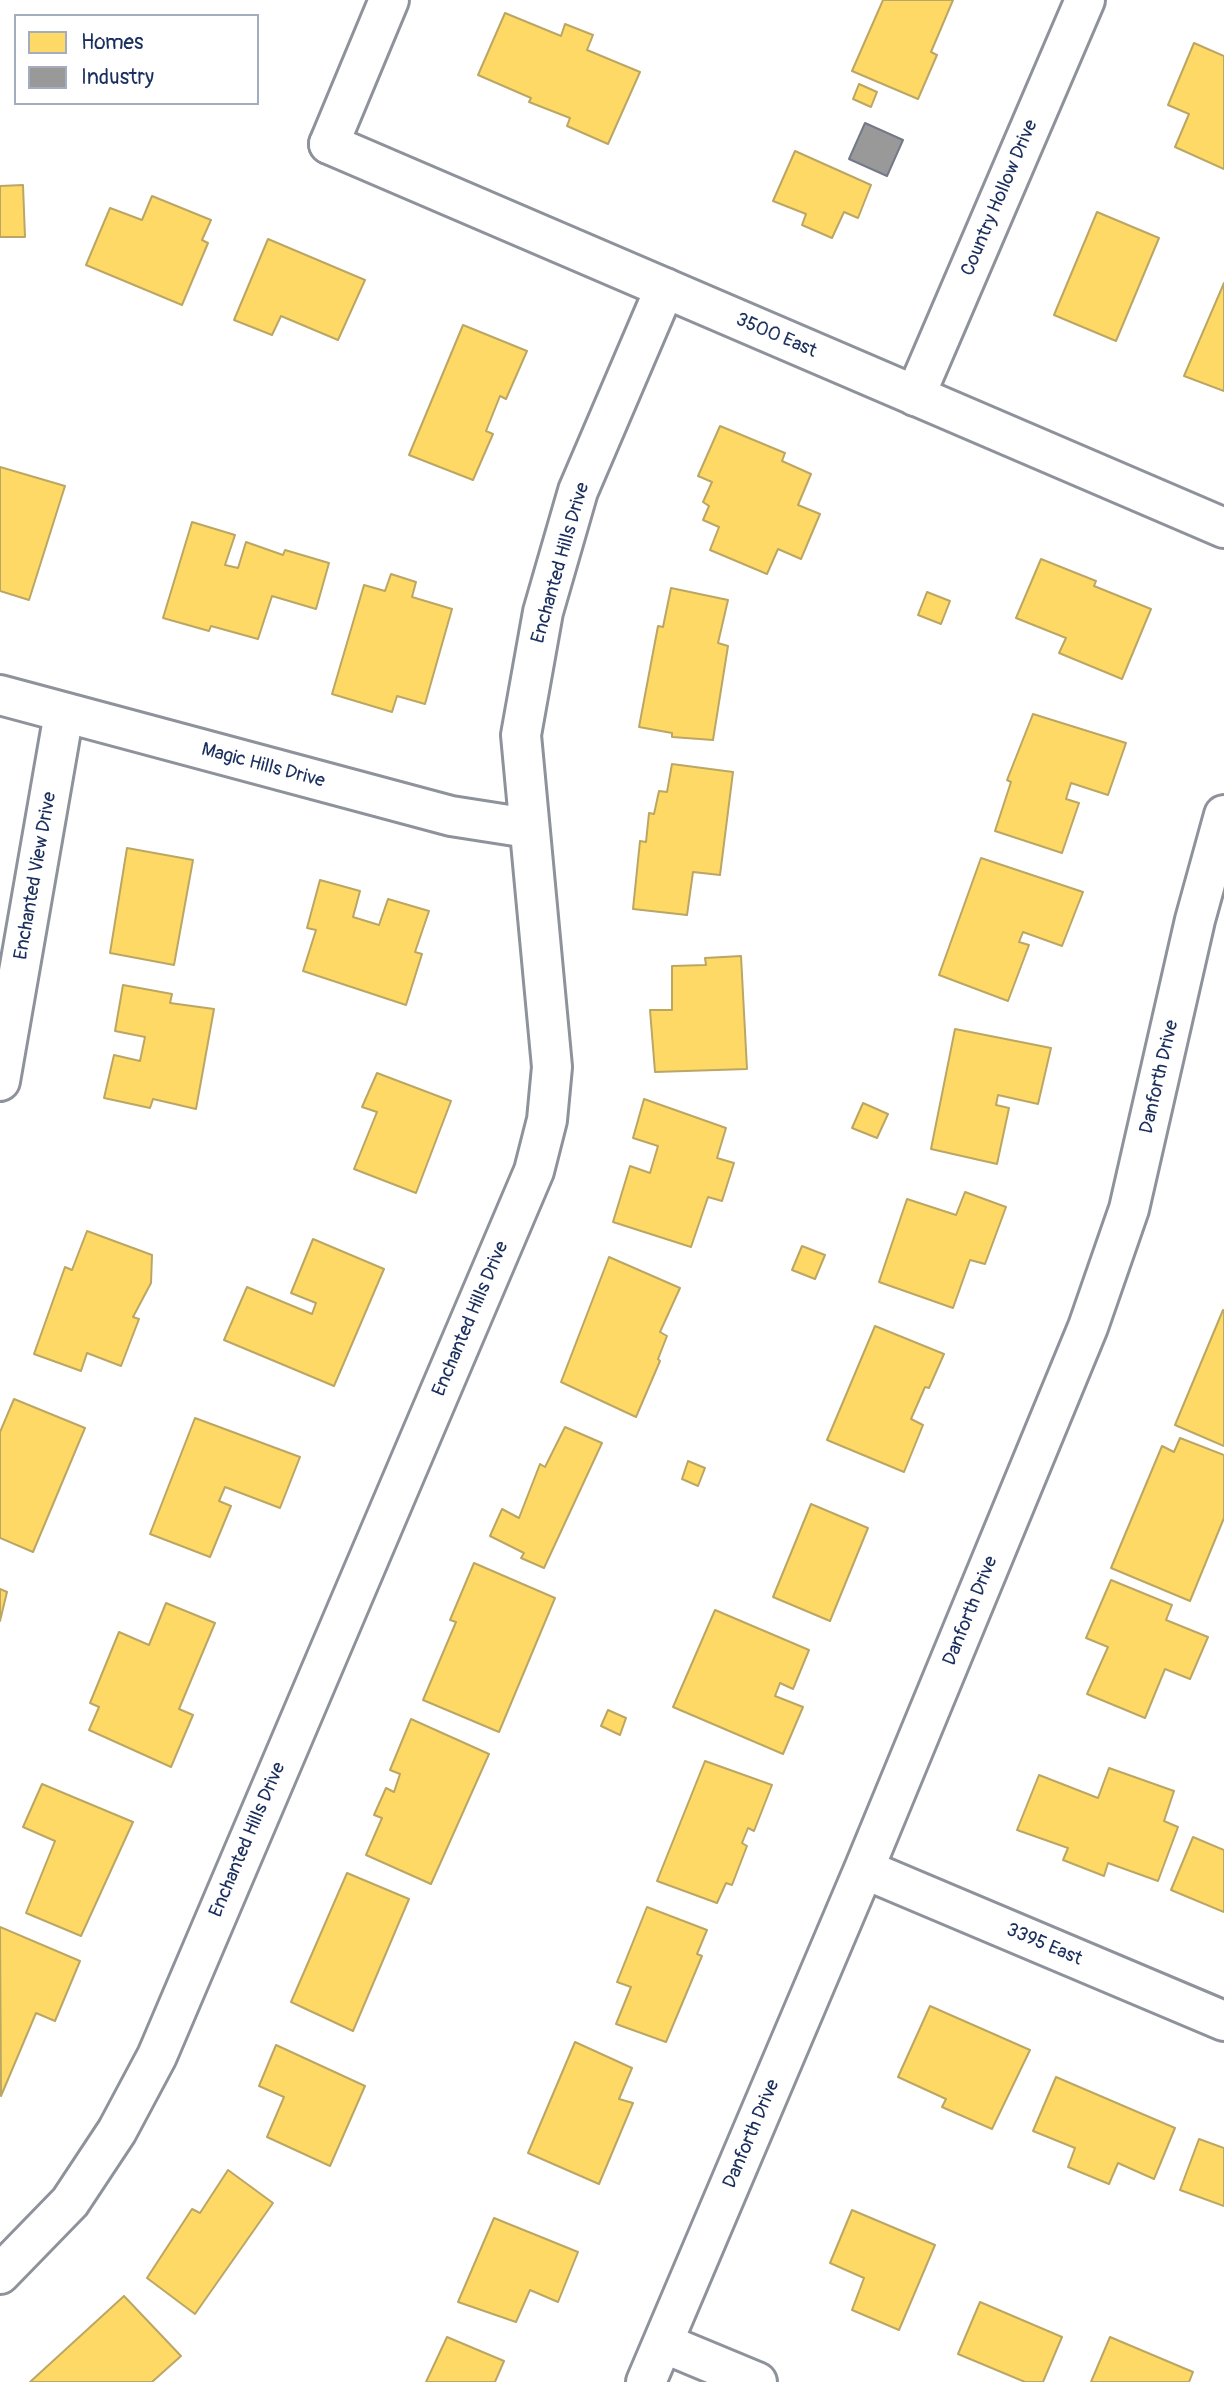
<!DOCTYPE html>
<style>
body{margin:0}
#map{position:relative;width:1224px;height:2382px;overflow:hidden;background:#fff;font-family:Pangolin,sans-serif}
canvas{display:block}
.legend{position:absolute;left:14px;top:14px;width:245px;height:91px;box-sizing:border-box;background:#fff;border:2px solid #a4acbf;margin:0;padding:9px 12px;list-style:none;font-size:21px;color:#1b2f5e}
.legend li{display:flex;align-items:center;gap:14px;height:35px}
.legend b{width:35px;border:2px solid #a4acbf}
</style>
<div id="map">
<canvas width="1224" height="2382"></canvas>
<ul class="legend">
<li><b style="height:19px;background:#ffd966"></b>Homes</li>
<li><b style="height:19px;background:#999"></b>Industry</li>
</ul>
</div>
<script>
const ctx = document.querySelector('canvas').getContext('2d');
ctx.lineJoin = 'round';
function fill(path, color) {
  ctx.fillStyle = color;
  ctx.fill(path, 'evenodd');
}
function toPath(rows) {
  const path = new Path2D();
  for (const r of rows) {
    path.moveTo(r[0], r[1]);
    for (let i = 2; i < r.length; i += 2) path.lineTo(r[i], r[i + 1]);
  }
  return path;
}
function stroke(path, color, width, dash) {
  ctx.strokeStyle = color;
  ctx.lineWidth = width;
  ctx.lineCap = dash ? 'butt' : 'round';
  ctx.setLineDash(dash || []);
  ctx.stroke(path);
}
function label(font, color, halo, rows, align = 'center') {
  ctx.font = font + ' Pangolin,sans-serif';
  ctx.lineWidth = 7;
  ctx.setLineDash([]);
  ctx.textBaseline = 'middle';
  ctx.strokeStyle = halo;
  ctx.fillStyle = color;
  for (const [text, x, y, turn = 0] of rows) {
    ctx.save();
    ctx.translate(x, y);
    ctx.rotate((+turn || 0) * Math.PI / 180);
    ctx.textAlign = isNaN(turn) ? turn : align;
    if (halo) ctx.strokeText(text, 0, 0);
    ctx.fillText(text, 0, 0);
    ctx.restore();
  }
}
const homes = toPath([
 [883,0,953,0,931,52,937,55,918,99,852,71,883,0],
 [505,13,561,36,565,24,593,35,587,50,640,72,608,144,567,126,570,118,529,102,531,98,478,75,505,13],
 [1194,43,1224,56,1224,169,1175,147,1189,114,1168,105,1194,43],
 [859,84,877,92,871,107,853,99,859,84],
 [795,151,871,185,858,218,844,212,832,238,802,225,806,214,773,201,795,151],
 [23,185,25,237,0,237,0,186,23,185],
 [152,196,211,220,202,240,208,243,182,305,86,265,110,208,142,220,152,196],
 [1097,212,1159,238,1116,341,1054,315,1097,212],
 [268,239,365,280,338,340,281,316,272,335,234,320,268,239],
 [1224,283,1224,391,1184,376,1224,283],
 [463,325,527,351,506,399,500,396,486,431,493,434,473,480,409,455,463,325],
 [720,426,785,453,782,461,811,474,798,505,820,514,801,559,778,549,767,574,710,550,719,527,703,520,709,506,703,502,712,482,698,476,720,426],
 [0,467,65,486,29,600,0,591,0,467],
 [192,522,235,535,225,565,238,568,246,542,283,555,285,550,329,563,316,609,272,596,258,639,211,626,209,631,163,618,192,522],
 [1041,559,1096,581,1094,586,1151,609,1122,679,1059,653,1066,638,1016,618,1041,559],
 [391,574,416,582,412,597,452,609,425,704,397,696,392,712,332,694,364,585,385,591,391,574],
 [671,588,728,600,718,643,728,646,713,740,672,737,672,733,639,727,658,626,663,627,671,588],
 [927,592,950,601,941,624,918,615,927,592],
 [1033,714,1126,743,1108,795,1071,783,1066,799,1079,803,1062,853,995,831,1011,782,1007,780,1033,714],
 [672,764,733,772,720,875,693,872,687,915,633,909,640,841,646,842,649,813,654,814,659,791,667,792,672,764],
 [127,848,193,860,174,965,110,953,127,848],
 [981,858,1083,892,1062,946,1023,932,1019,942,1029,945,1008,1001,939,975,981,858],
 [320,880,360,891,353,917,379,925,388,899,429,911,415,952,422,954,406,1005,303,971,316,930,307,928,320,880],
 [741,956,747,1069,655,1072,650,1010,672,1010,672,966,706,965,705,958,741,956],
 [123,985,172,994,170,1003,214,1009,196,1109,153,1099,150,1108,104,1098,114,1055,140,1061,145,1037,115,1031,123,985],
 [955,1029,1051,1048,1038,1104,998,1095,996,1105,1009,1108,997,1164,931,1149,955,1029],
 [377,1073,451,1101,416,1193,354,1169,377,1112,362,1107,377,1073],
 [644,1099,726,1128,717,1158,734,1163,722,1201,708,1197,691,1247,613,1222,630,1166,650,1173,658,1146,633,1138,644,1099],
 [863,1103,888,1114,877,1138,852,1128,863,1103],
 [965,1192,1006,1207,985,1264,970,1260,953,1308,879,1282,907,1199,956,1215,965,1192],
 [87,1231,152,1255,151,1283,133,1317,139,1319,121,1366,87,1353,81,1371,34,1354,65,1267,72,1270,87,1231],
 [313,1239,384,1269,334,1386,224,1340,247,1287,312,1314,316,1303,291,1293,313,1239],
 [802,1246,825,1255,815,1279,792,1270,802,1246],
 [609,1257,680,1288,660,1332,667,1336,658,1359,660,1361,636,1417,561,1382,609,1257],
 [1223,1310,1224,1311,1224,1446,1175,1425,1223,1310],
 [875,1326,944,1354,929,1388,925,1387,911,1419,923,1425,904,1472,827,1440,875,1326],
 [14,1399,85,1428,33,1552,0,1538,0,1432,14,1399],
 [195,1418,300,1457,280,1508,225,1487,219,1501,231,1506,210,1557,150,1534,195,1418],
 [565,1427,602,1443,544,1568,521,1558,524,1553,490,1536,502,1509,519,1518,540,1464,545,1467,565,1427],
 [1180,1438,1224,1455,1224,1518,1190,1601,1111,1568,1162,1446,1174,1452,1180,1438],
 [688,1461,705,1468,698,1486,682,1479,688,1461],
 [811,1504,868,1528,830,1621,773,1597,811,1504],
 [474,1563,555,1598,499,1732,423,1700,456,1622,450,1620,474,1563],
 [1111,1580,1172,1605,1166,1620,1208,1637,1190,1679,1165,1669,1145,1718,1087,1694,1108,1647,1086,1638,1111,1580],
 [0,1589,7,1592,0,1621,0,1589],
 [166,1603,215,1623,179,1709,193,1715,171,1767,89,1730,99,1707,90,1703,119,1632,149,1645,166,1603],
 [715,1610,809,1650,793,1689,780,1683,775,1696,803,1707,783,1754,673,1707,715,1610],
 [608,1710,626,1718,620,1735,601,1726,608,1710],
 [411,1719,489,1754,431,1884,366,1855,382,1818,374,1815,386,1788,394,1792,400,1774,390,1770,411,1719],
 [705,1761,772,1785,754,1831,748,1828,742,1843,747,1846,732,1885,726,1883,717,1903,657,1881,705,1761],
 [1109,1768,1174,1791,1164,1821,1178,1827,1158,1881,1108,1863,1104,1876,1063,1860,1068,1848,1017,1830,1039,1775,1098,1798,1109,1768],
 [42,1784,133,1822,81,1936,26,1913,55,1841,23,1827,42,1784],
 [1193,1837,1224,1850,1224,1912,1171,1890,1193,1837],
 [347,1873,409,1899,353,2031,291,2002,347,1873],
 [647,1907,707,1930,697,1954,702,1956,666,2042,616,2024,631,1987,617,1982,647,1907],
 [0,1927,80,1961,55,2021,36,2013,1,2096,0,1927],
 [930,2006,1030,2050,992,2129,942,2107,946,2099,898,2077,930,2006],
 [575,2042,632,2068,619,2099,633,2103,599,2184,528,2153,575,2042],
 [276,2045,365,2086,330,2166,267,2137,284,2097,259,2086,276,2045],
 [1056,2077,1175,2128,1154,2179,1118,2163,1109,2184,1068,2167,1075,2148,1033,2131,1056,2077],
 [1199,2139,1224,2148,1224,2206,1180,2190,1199,2139],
 [228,2170,273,2203,195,2314,147,2278,192,2209,200,2213,228,2170],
 [852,2210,935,2245,899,2330,852,2310,864,2278,830,2263,852,2210],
 [494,2218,578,2252,558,2302,530,2290,516,2322,458,2302,494,2218],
 [124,2296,181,2356,152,2382,30,2382,124,2296],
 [980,2302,1062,2337,1043,2382,1025,2382,958,2354,980,2302],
 [447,2337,504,2361,495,2382,426,2382,447,2337],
 [1110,2337,1193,2372,1189,2382,1091,2382,1110,2337]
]);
fill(homes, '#ffd966');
stroke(homes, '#bba664', 2);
const industry = toPath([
 [865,123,903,140,887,176,849,159,865,123]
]);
fill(industry, '#999');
stroke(industry, '#737987', 2);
const street = toPath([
 [329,144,389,0],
 [915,396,1085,0],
 [0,695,451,816,528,828],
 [0,1081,64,713],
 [864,1869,1224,2021],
 [0,2274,70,2202,117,2131,157,2056,534,1171,547,1120,552,1067,521,735,543,612,578,491,665,288],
 [663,2343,757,2382],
 [646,2382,864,1869,1088,1327,1129,1209,1195,920,1224,815]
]);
const secondary = toPath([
 [329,144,1224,528]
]);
stroke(street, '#8e929a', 44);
stroke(secondary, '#8e929a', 44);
stroke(street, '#fff', 38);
stroke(secondary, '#fff', 38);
label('19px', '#1b2f5e', '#fff', [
 ["Country Hollow Drive",1000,198,-67],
 ["3500 East",776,336,23],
 ["Enchanted Hills Drive",561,563,-74],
 ["Magic Hills Drive",263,766,15],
 ["Enchanted View Drive",36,876,-80],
 ["Danforth Drive",1160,1077,-77],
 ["Enchanted Hills Drive",471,1319,-67],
 ["Danforth Drive",971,1611,-68],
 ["Enchanted Hills Drive",248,1840,-67],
 ["3395 East",1044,1945,23],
 ["Danforth Drive",752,2134,-67]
]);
</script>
